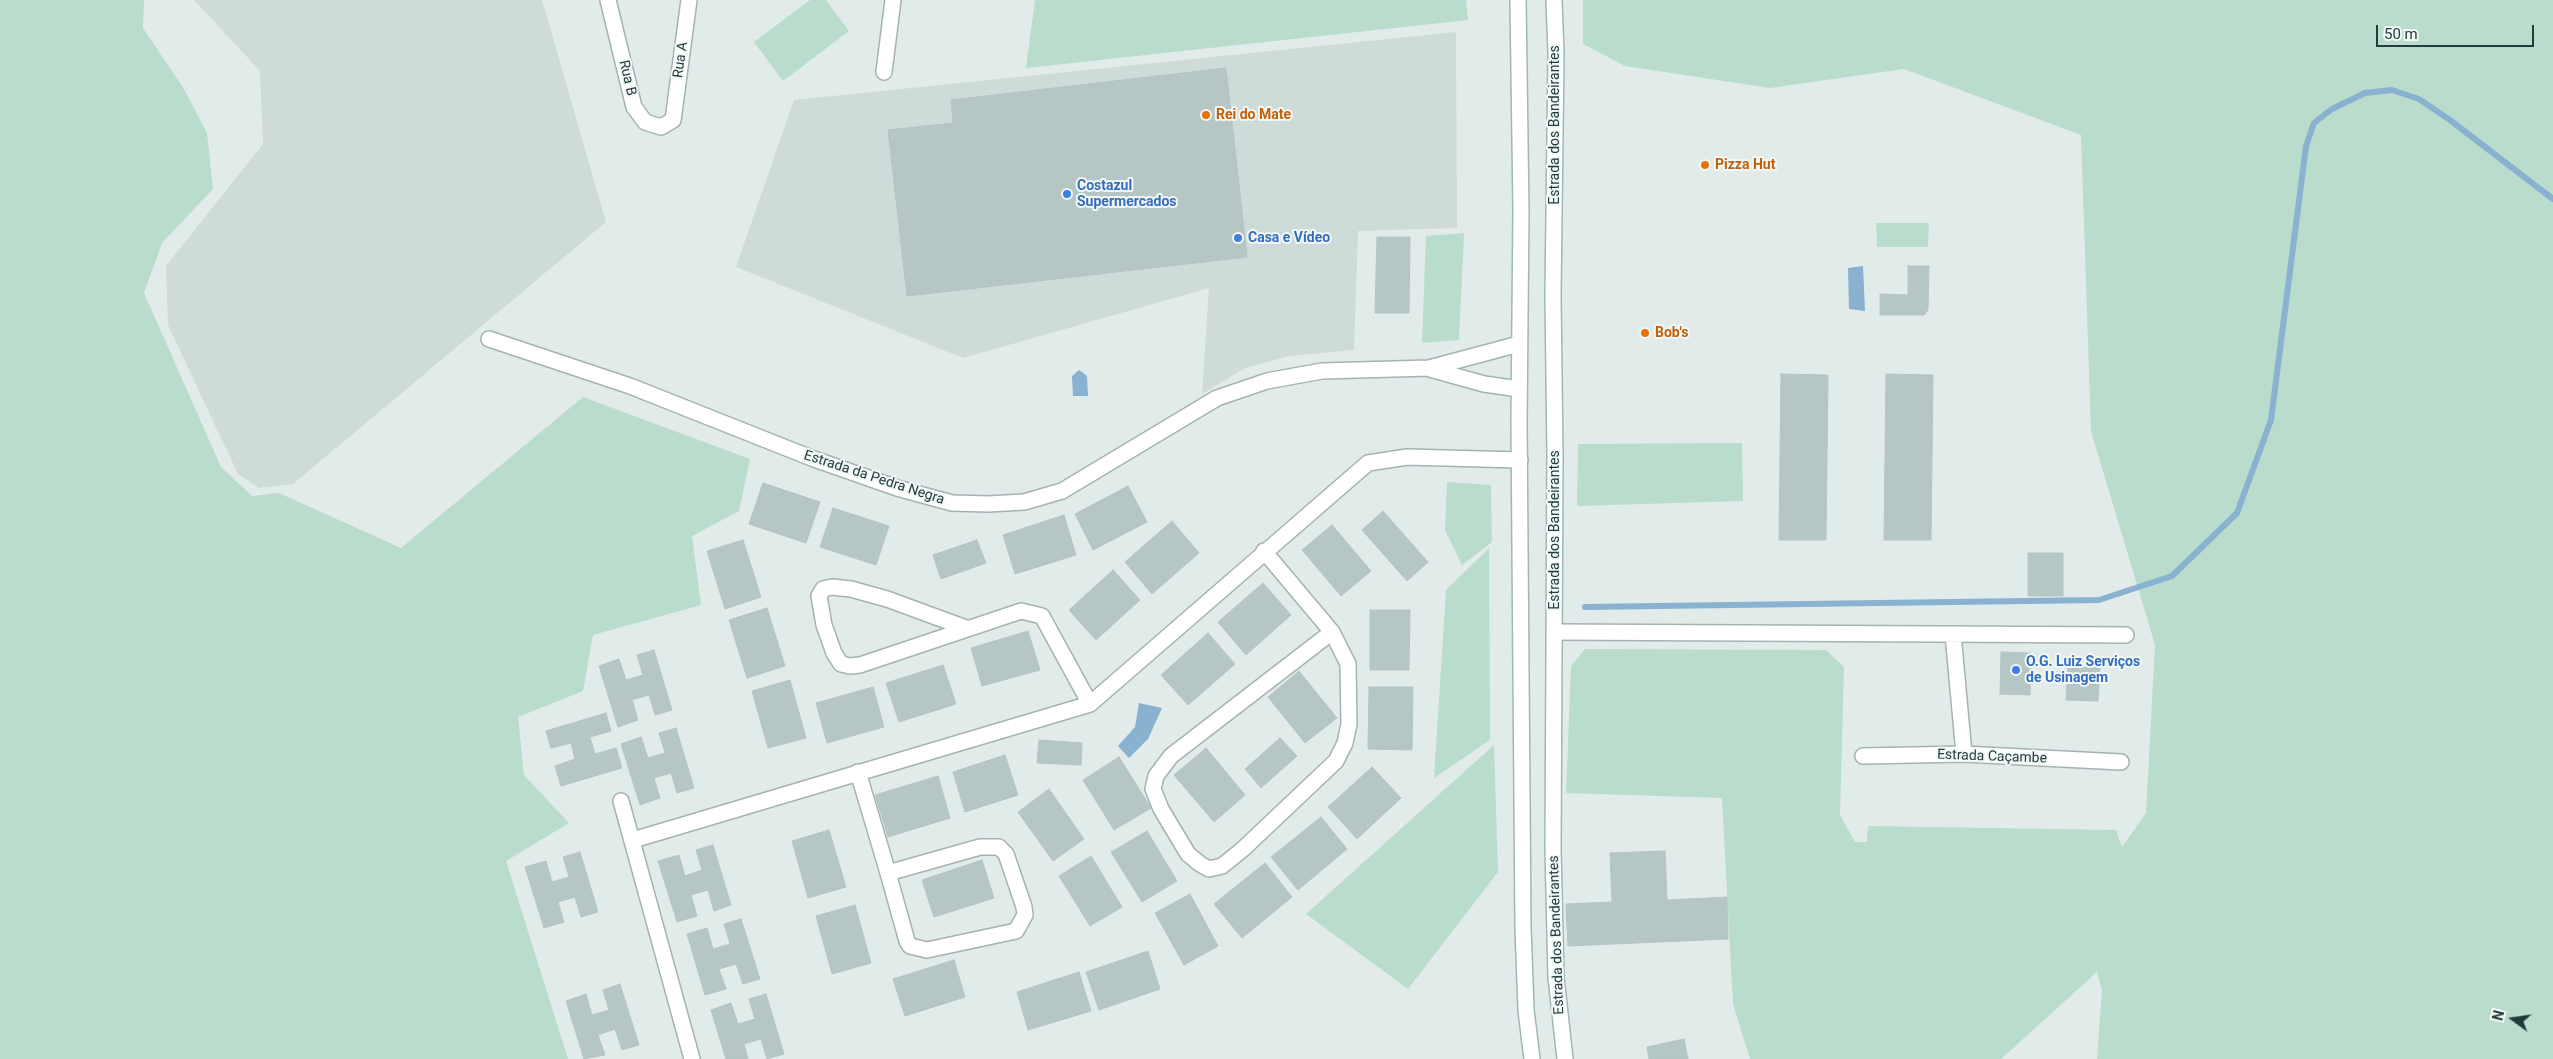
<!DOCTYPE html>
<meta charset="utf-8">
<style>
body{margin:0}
#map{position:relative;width:2553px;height:1059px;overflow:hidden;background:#e1ebea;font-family:Roboto,sans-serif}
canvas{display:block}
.north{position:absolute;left:2488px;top:994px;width:50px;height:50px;-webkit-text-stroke:4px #f1f8f6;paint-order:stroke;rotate:284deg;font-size:14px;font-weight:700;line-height:20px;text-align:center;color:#223b3c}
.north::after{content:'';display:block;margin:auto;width:18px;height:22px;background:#223b3c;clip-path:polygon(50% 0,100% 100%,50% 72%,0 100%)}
.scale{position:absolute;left:2376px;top:25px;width:158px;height:22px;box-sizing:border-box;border:2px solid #223b3c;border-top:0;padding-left:6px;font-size:15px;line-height:18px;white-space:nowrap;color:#223b3c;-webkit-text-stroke:4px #f1f8f6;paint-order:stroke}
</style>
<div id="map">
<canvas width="2553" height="1059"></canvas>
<div class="north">N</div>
<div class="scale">50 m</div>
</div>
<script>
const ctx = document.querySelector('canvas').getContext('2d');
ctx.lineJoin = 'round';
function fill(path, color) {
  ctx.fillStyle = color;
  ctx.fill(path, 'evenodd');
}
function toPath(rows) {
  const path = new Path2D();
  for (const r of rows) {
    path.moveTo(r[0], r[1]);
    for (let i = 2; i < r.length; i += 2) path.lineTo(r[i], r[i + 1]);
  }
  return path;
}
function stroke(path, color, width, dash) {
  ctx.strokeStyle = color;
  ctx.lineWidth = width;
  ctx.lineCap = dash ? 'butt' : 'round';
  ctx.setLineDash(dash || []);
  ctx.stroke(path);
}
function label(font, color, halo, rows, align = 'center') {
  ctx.font = font + ' Roboto,sans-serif';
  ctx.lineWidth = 4;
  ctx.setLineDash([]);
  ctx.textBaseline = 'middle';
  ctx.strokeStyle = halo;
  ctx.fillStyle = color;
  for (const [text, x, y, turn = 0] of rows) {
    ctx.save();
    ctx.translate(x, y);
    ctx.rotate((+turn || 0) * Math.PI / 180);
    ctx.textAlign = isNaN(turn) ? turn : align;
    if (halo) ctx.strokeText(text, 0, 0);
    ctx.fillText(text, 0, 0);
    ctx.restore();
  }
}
fill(toPath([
 [194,0,542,0,606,222,293,484,259,488,238,474,168,325,166,266,263,144,260,71],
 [1456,32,1457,228,1358,231,1354,350,1289,356,1245,368,1202,394,1209,288,963,358,736,267,794,100]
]), '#cfdbd9');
fill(toPath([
 [0,0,144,0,143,28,184,89,207,133,213,189,162,243,144,293,221,467,252,496,279,493,401,548,583,397,750,459,739,511,692,536,701,605,593,635,583,691,518,717,524,775,569,823,506,861,568,1059,0,1059],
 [810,0,826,0,849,31,783,81,754,42],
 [1035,0,1466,0,1468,20,1026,68],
 [1583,0,2553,0,2553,1059,2097,1059,2102,990,2097,972,2001,1059,1750,1059,1733,1004,1722,798,1566,793,1571,666,1585,649,1826,650,1844,667,1840,815,1855,842,1867,842,1868,826,2116,830,2122,847,2146,813,2155,645,2091,431,2081,135,1904,69,1770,88,1625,66,1583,44],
 [1876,223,1929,223,1928,247,1877,247],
 [1464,233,1459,340,1422,343,1426,236],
 [1742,443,1743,501,1577,506,1578,444],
 [1447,482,1491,485,1492,542,1462,565,1445,530],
 [1489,548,1490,740,1434,778,1446,590],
 [1494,745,1498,872,1408,989,1306,914]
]), '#badccd');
fill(toPath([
 [1863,266,1865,311,1849,309,1848,268],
 [1079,370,1087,376,1088,396,1073,396,1072,376],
 [1139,703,1162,708,1148,739,1129,758,1118,746,1135,727]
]), '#89b1d0');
stroke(toPath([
 [1585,607,2099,600,2172,576,2237,513,2271,420,2306,146,2314,123,2332,109,2365,93,2392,90,2419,99,2450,120,2553,199]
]), '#89b1d0', 6);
const building = toPath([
 [1226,68,1247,257,907,296,888,130,953,123,951,100,1226,68],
 [1377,237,1410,237,1409,313,1375,313,1377,237],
 [1908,266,1929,266,1928,310,1924,315,1880,315,1880,294,1908,295,1908,266],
 [1781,374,1828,375,1826,540,1779,540,1781,374],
 [1886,374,1933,375,1931,540,1884,540,1886,374],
 [763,483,820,502,806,543,749,524,763,483],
 [1128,486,1147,522,1093,550,1075,514,1128,486],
 [833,508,889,526,876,565,820,547,833,508],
 [1383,511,1428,562,1407,581,1362,530,1383,511],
 [1064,515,1076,555,1015,574,1003,535,1064,515],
 [1172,521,1199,553,1152,594,1125,562,1172,521],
 [1332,525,1371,571,1341,596,1302,550,1332,525],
 [743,540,761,597,725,609,707,551,743,540],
 [977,540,986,563,941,579,933,555,977,540],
 [2028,553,2063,553,2063,596,2028,596,2028,553],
 [1113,570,1140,600,1096,640,1069,610,1113,570],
 [1263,583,1291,615,1246,655,1218,622,1263,583],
 [767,608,785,666,747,678,729,620,767,608],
 [1370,610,1410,610,1409,670,1370,670,1370,610],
 [1028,631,1040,670,982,686,971,648,1028,631],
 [1208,633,1235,664,1188,705,1161,675,1208,633],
 [654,650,672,710,655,715,649,695,632,700,638,720,618,727,599,666,619,659,626,680,643,675,637,655,654,650],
 [2001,652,2031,653,2030,695,2000,694,2001,652],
 [943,665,956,704,899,722,886,683,943,665],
 [2068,666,2100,668,2098,701,2066,700,2068,666],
 [1299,671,1337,718,1305,743,1268,697,1299,671],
 [790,680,806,738,768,748,752,691,790,680],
 [873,687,884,727,827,743,816,703,873,687],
 [1369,687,1413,687,1412,750,1368,749,1369,687],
 [606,713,611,731,590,737,595,754,616,748,622,768,561,786,555,766,575,759,571,743,551,748,546,731,606,713],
 [676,728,694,788,677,793,671,773,654,778,660,798,640,805,621,744,641,737,648,758,665,753,659,733,676,728],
 [1280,738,1297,756,1261,788,1245,769,1280,738],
 [1039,740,1082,743,1081,765,1037,763,1039,740],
 [1206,748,1245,795,1214,822,1174,775,1206,748],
 [1005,755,1018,795,965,812,953,772,1005,755],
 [1119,757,1151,808,1114,830,1083,780,1119,757],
 [1372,767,1401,798,1357,839,1328,807,1372,767],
 [938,776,950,818,888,837,875,795,938,776],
 [1049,789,1084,839,1053,861,1018,812,1049,789],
 [1321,817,1347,849,1298,890,1271,857,1321,817],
 [829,830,846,887,808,898,792,841,829,830],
 [1147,831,1177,881,1142,902,1111,852,1147,831],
 [713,845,731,905,714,911,708,890,691,895,697,916,677,922,658,861,679,855,685,876,702,870,696,850,713,845],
 [1665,851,1667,900,1727,897,1728,939,1568,946,1566,904,1612,902,1610,853,1665,851],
 [580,852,598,912,581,917,575,897,558,902,564,922,544,928,525,867,546,861,552,882,569,877,563,857,580,852],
 [1091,856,1122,907,1090,926,1059,876,1091,856],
 [982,860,994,898,934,917,922,880,982,860],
 [1265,863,1292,897,1242,938,1214,904,1265,863],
 [1190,894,1218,946,1184,965,1155,913,1190,894],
 [855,905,871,963,832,974,816,916,855,905],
 [741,919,760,979,743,984,736,964,719,969,726,989,705,995,687,934,707,928,713,949,730,944,724,924,741,919],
 [1148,951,1160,989,1099,1010,1086,972,1148,951],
 [954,960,965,997,905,1016,893,979,954,960],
 [1079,972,1091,1011,1028,1030,1017,992,1079,972],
 [620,984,639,1045,622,1050,615,1029,598,1035,605,1055,584,1059,566,1001,586,994,592,1015,609,1010,603,990,620,984],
 [766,994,784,1054,767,1059,761,1039,744,1044,748,1059,726,1059,711,1010,731,1003,738,1024,755,1019,749,999,766,994],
 [1684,1039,1688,1059,1649,1059,1647,1047,1684,1039]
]);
fill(building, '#b6c6c4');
stroke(building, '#b3c5c3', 1);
const minor = toPath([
 [608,0,634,107,645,122,661,127,673,120,689,0],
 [884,72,893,0],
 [489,339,630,386,814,459,897,488,952,503,988,504,1024,502,1062,491,1217,398,1267,381,1322,371,1429,368,1519,344],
 [1430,369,1484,384,1519,389],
 [1264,551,1332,632,1348,664,1349,724,1345,743,1336,761,1243,849,1222,866,1209,869,1200,864,1188,854,1161,809,1153,789,1156,776,1171,756,1332,632],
 [966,628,887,599,851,589,832,587,823,589,819,596,824,625,834,653,841,664,850,666,860,665,1021,611,1042,616,1090,704],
 [1554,632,2126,635],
 [1953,634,1964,754],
 [1863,756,1964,754,2121,762],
 [858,772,888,873,907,941,910,946,927,950,1016,931,1025,915,1024,907,1006,854,999,847,980,847,888,873],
 [621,801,692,1059],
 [633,840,1090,704,1368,463,1407,457,1520,460]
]);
const secondary = toPath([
 [1518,0,1521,211,1519,421,1523,927,1526,1010,1532,1059],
 [1554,0,1556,53,1553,295,1555,456,1553,849,1556,977,1565,1059]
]);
stroke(minor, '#a4b3b2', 18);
stroke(secondary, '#a0b7b5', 18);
stroke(minor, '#fff', 15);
stroke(secondary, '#fff', 15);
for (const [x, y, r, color] of [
 [1206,115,5,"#e8710a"],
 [1705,165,5,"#e8710a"],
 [1067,194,5,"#3f7fe0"],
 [1238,238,5,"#3f7fe0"],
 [1645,333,5,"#e8710a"],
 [2016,670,5,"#3f7fe0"]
]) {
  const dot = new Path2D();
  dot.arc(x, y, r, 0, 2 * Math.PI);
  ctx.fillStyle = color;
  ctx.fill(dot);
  stroke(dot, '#f1f8f6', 2);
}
label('14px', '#223b3c', '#f1f8f6', [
 ["Rua A",681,60,-82],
 ["Rua B",627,78,77],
 ["Estrada dos Bandeirantes",1555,125,-90],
 ["Estrada da Pedra Negra",874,478,18],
 ["Estrada dos Bandeirantes",1555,530,-90],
 ["Estrada Caçambe",1992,757,2],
 ["Estrada dos Bandeirantes",1557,935,-92]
]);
label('bold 14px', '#c56008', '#f1f8f6', [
 ["Rei do Mate",1216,115],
 ["Pizza Hut",1715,165],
 ["Bob's",1655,333]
], 'left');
label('bold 14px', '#366cbe', '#f1f8f6', [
 ["Costazul",1077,186],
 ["Supermercados",1077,202],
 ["Casa e Vídeo",1248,238],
 ["O.G. Luiz Serviços",2026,662],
 ["de Usinagem",2026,678]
], 'left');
</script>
